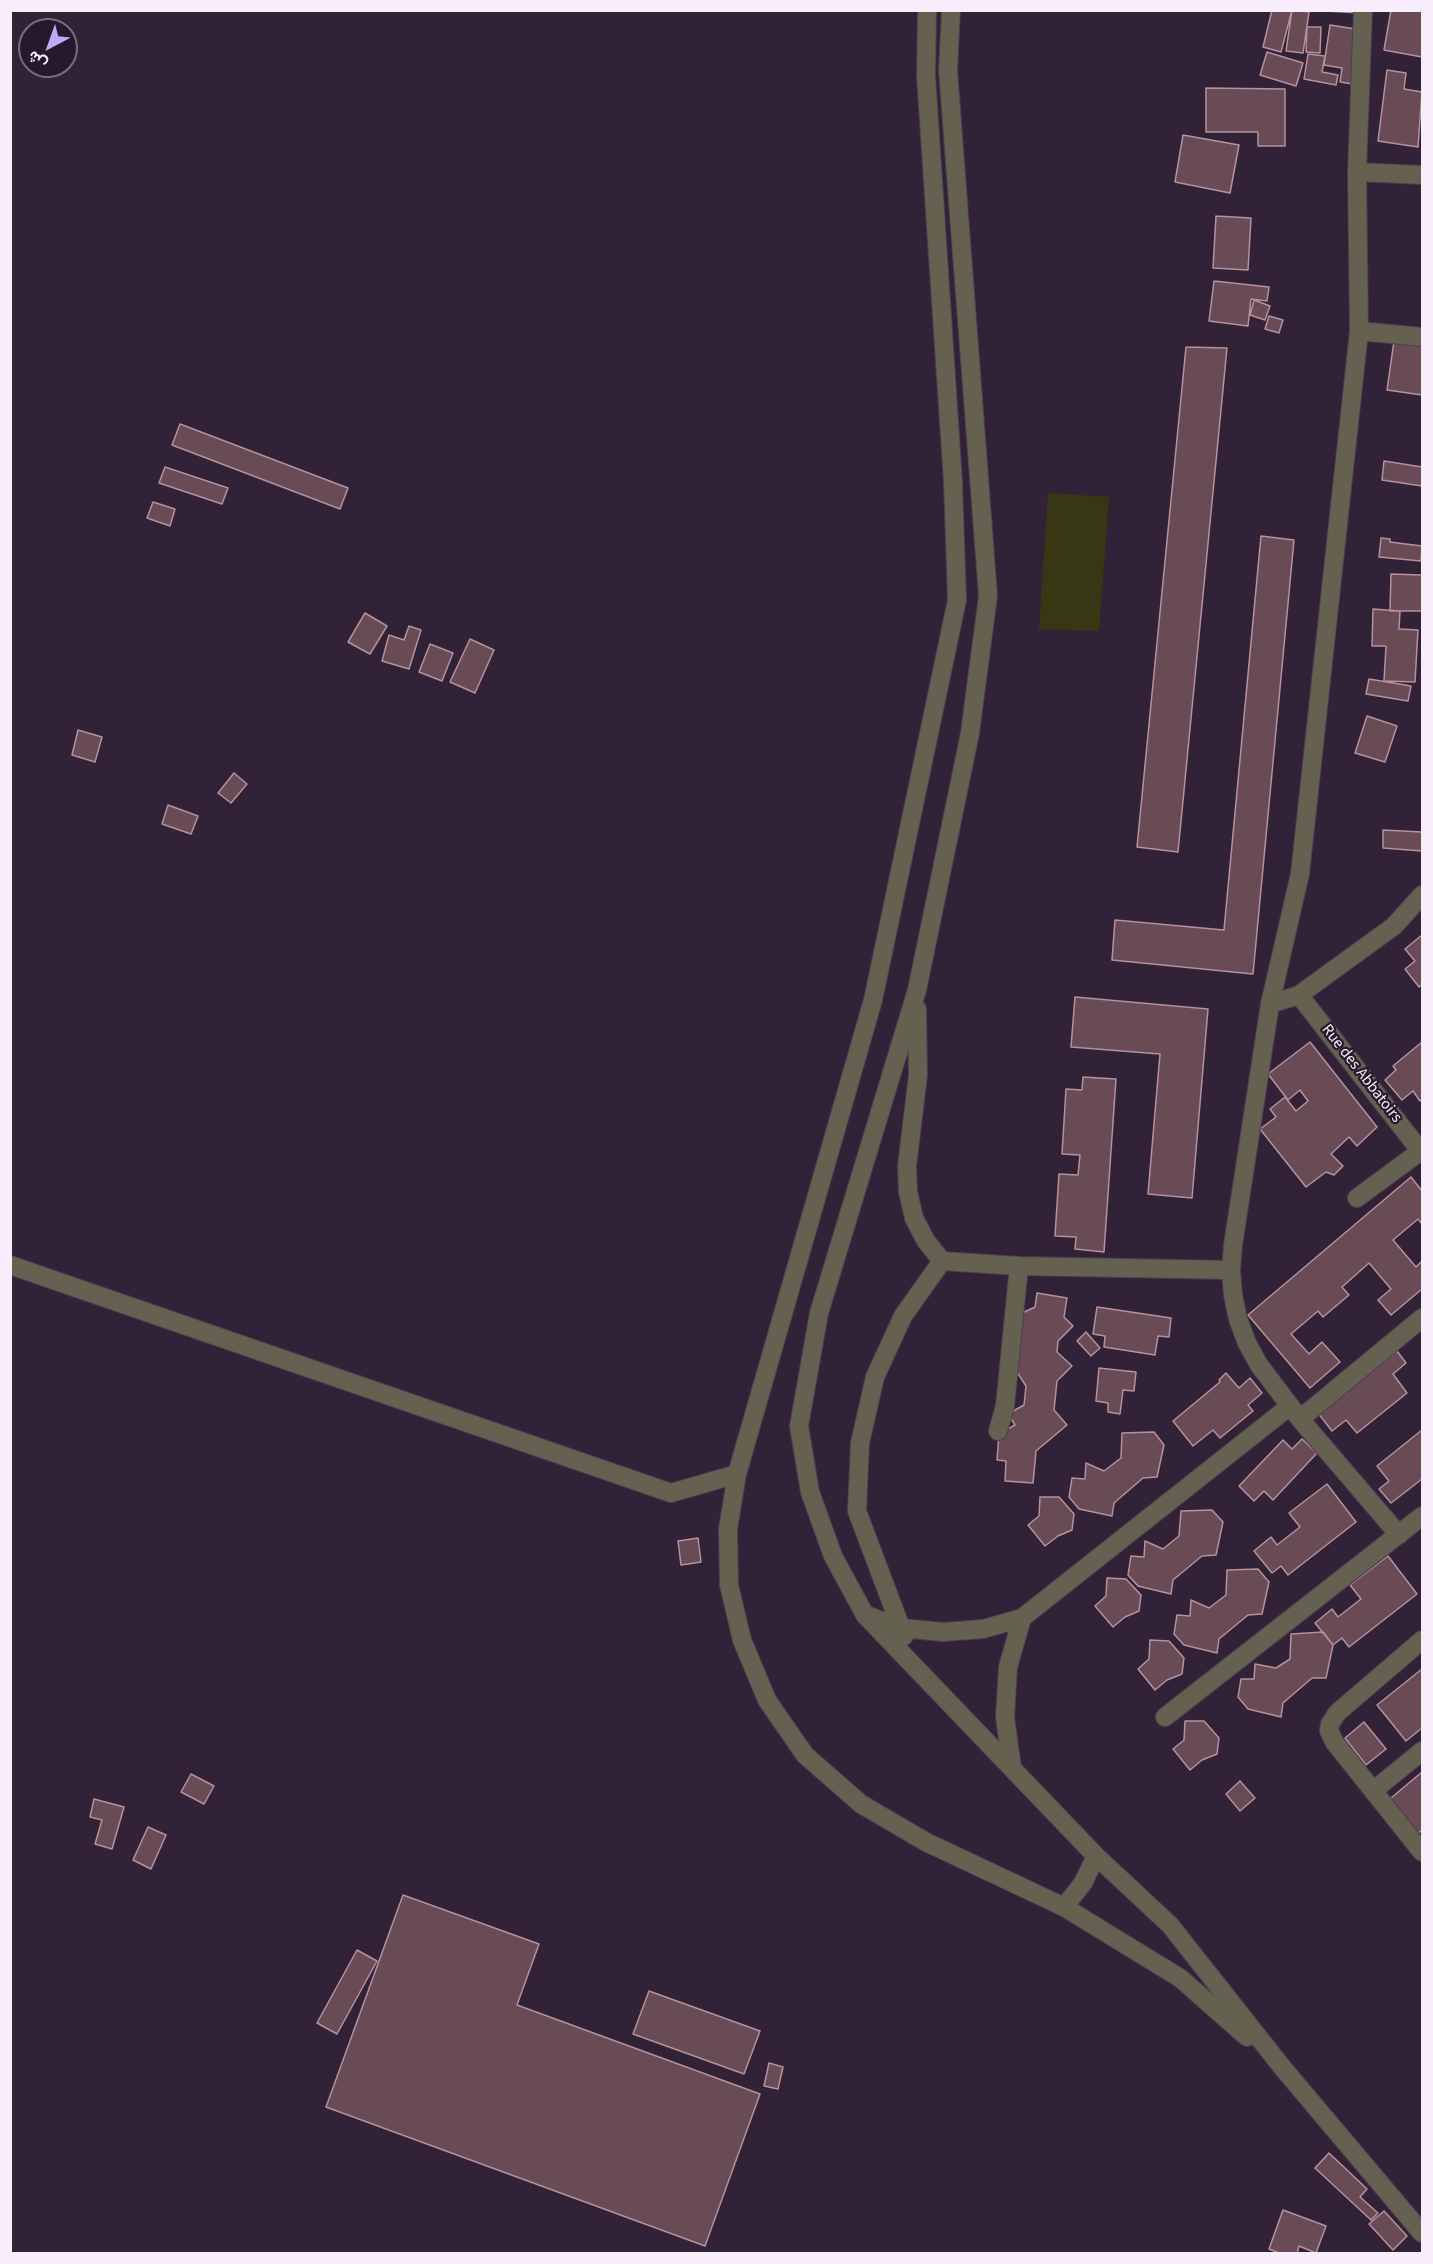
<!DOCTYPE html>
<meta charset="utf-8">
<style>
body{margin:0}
#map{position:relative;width:1433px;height:2264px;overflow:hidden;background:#322237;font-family:"Source Sans 3",Vazirmatn,sans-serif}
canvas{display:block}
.frame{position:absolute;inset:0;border:12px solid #f8edfb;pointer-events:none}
.north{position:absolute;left:18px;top:18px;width:60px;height:60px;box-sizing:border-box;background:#28182c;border:2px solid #7b6d7f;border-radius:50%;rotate:221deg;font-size:16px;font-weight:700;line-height:24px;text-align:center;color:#f8edfb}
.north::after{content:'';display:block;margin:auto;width:21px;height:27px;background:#b6acf8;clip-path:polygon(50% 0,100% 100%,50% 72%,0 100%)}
</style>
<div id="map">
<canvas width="1433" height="2264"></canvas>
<div class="frame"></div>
<div class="north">ش</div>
</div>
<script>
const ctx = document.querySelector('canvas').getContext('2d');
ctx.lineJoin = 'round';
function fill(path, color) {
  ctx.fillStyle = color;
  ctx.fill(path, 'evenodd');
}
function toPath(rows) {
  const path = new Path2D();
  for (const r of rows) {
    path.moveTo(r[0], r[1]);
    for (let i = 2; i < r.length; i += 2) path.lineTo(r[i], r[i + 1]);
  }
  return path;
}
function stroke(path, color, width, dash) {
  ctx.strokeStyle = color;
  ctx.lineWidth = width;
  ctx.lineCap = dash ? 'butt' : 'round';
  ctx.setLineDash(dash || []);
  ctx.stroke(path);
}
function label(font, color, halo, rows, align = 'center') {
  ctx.font = font + ' "Source Sans 3",sans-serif';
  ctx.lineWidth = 4.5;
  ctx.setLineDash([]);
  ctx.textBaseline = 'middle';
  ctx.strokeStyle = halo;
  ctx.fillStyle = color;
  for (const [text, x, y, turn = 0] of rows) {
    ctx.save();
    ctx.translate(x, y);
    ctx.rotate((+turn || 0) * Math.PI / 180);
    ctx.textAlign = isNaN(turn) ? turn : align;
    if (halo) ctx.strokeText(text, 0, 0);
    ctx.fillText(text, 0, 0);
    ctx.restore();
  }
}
fill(toPath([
 [1048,493,1109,497,1099,631,1039,629]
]), '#373714');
const building = toPath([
 [1272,10,1292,10,1281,52,1263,47,1272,10],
 [1292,10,1309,12,1303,53,1286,51,1292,10],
 [1309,10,1360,10,1360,13,1309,10],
 [1391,10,1422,10,1422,57,1384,50,1391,10],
 [1330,25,1362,30,1353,84,1340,82,1342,68,1324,65,1330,25],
 [1307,27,1321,27,1320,53,1306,52,1307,27],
 [1267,52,1303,63,1296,86,1260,75,1267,52],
 [1308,54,1325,56,1322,72,1338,75,1336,85,1304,79,1308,54],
 [1387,70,1406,73,1404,89,1422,92,1418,147,1378,141,1387,70],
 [1206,88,1285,89,1285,146,1258,146,1258,132,1206,132,1206,88],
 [1183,135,1239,145,1230,193,1175,182,1183,135],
 [1216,216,1251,218,1248,270,1213,268,1216,216],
 [1214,281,1269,287,1267,301,1251,299,1248,326,1209,321,1214,281],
 [1254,300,1270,306,1265,320,1250,315,1254,300],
 [1269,316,1283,320,1279,333,1265,329,1269,316],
 [1394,341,1422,345,1422,395,1387,390,1394,341],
 [1186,347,1227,348,1178,852,1137,847,1186,347],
 [180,424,348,488,340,509,172,445,180,424],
 [1384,461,1422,467,1422,486,1382,480,1384,461],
 [165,467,228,488,222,504,159,483,165,467],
 [153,502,175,509,170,526,147,518,153,502],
 [1261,536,1294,540,1253,974,1112,960,1115,920,1224,930,1261,536],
 [1381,538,1390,539,1390,542,1422,546,1421,561,1379,557,1381,538],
 [1391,574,1422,575,1422,611,1390,611,1391,574],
 [1373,609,1400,611,1399,629,1418,630,1415,682,1384,681,1386,646,1372,646,1373,609],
 [365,613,387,626,370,654,348,642,365,613],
 [409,626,421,630,409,669,382,661,389,635,404,640,409,626],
 [470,639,494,650,475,693,450,682,470,639],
 [430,644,453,653,442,681,419,672,430,644],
 [1369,679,1411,686,1408,701,1366,694,1369,679],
 [1367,716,1397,726,1385,762,1355,753,1367,716],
 [78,730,102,737,95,762,72,755,78,730],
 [234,773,247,784,231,803,218,793,234,773],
 [168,805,198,816,191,834,162,824,168,805],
 [1383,830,1422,832,1422,851,1383,848,1383,830],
 [1422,935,1422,984,1419,987,1405,969,1415,961,1405,949,1422,935],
 [1075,997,1208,1009,1192,1198,1148,1194,1160,1054,1071,1047,1075,997],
 [1310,1042,1377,1127,1357,1146,1349,1137,1331,1154,1343,1166,1334,1175,1326,1172,1306,1187,1260,1129,1276,1117,1270,1109,1285,1097,1296,1111,1308,1101,1300,1090,1288,1100,1268,1074,1310,1042],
 [1422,1042,1422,1099,1420,1101,1413,1091,1402,1100,1385,1080,1396,1070,1393,1066,1422,1042],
 [1083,1077,1116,1079,1104,1252,1075,1249,1076,1237,1055,1236,1059,1174,1078,1175,1080,1155,1062,1154,1066,1089,1082,1090,1083,1077],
 [1411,1177,1422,1191,1422,1224,1418,1219,1393,1240,1416,1267,1422,1261,1422,1289,1391,1315,1378,1300,1391,1289,1369,1263,1342,1287,1349,1295,1323,1317,1318,1311,1291,1334,1309,1354,1322,1342,1340,1362,1310,1388,1248,1315,1411,1177],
 [1037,1293,1067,1298,1064,1317,1073,1326,1058,1341,1057,1352,1072,1366,1057,1381,1054,1410,1067,1425,1036,1451,1033,1483,1005,1481,1006,1461,997,1460,999,1434,1015,1425,1008,1414,1024,1405,1026,1386,1015,1369,1020,1314,1035,1307,1037,1293],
 [1097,1307,1171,1318,1169,1337,1158,1336,1155,1355,1104,1347,1105,1336,1093,1334,1097,1307],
 [1086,1332,1100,1348,1091,1356,1077,1341,1086,1332],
 [1397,1351,1406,1363,1393,1374,1407,1393,1357,1433,1346,1420,1332,1431,1318,1413,1397,1351],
 [1099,1368,1136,1372,1134,1391,1123,1390,1120,1414,1108,1412,1108,1403,1096,1401,1099,1368],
 [1226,1373,1239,1388,1250,1378,1262,1393,1248,1405,1253,1411,1220,1438,1213,1430,1193,1446,1173,1421,1220,1382,1219,1380,1226,1373],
 [1422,1430,1422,1479,1391,1503,1379,1489,1389,1481,1377,1466,1422,1430],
 [1154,1432,1164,1445,1157,1477,1143,1478,1114,1503,1112,1516,1079,1509,1069,1497,1072,1478,1085,1479,1086,1463,1104,1471,1121,1458,1122,1433,1154,1432],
 [1302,1439,1317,1453,1273,1500,1264,1491,1254,1501,1239,1486,1283,1440,1292,1449,1302,1439],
 [1327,1484,1356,1522,1288,1575,1281,1566,1272,1573,1254,1551,1271,1537,1277,1545,1300,1527,1289,1513,1327,1484],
 [1040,1497,1059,1497,1074,1514,1072,1530,1058,1536,1045,1546,1028,1525,1039,1516,1040,1497],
 [1212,1510,1223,1522,1216,1555,1202,1556,1173,1580,1171,1594,1138,1586,1128,1575,1131,1556,1144,1557,1145,1541,1163,1549,1179,1536,1181,1511,1212,1510],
 [698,1538,701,1562,681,1565,678,1541,698,1538],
 [1388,1556,1417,1594,1349,1647,1342,1638,1333,1645,1315,1623,1332,1609,1338,1617,1361,1599,1350,1585,1388,1556],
 [1258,1569,1269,1582,1262,1614,1248,1615,1219,1639,1217,1653,1184,1645,1174,1634,1177,1615,1190,1616,1191,1600,1209,1608,1226,1595,1227,1570,1258,1569],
 [1107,1578,1126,1579,1141,1595,1139,1611,1125,1617,1113,1627,1095,1606,1106,1596,1107,1578],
 [1323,1632,1333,1645,1326,1678,1312,1678,1283,1703,1281,1717,1248,1709,1238,1697,1241,1679,1254,1679,1255,1664,1276,1668,1290,1659,1291,1634,1323,1632],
 [1150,1640,1169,1641,1184,1658,1182,1674,1167,1680,1155,1690,1138,1669,1149,1659,1150,1640],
 [1422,1669,1422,1728,1406,1741,1377,1705,1422,1669],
 [1185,1721,1204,1721,1219,1738,1217,1754,1202,1760,1190,1770,1173,1749,1184,1740,1185,1721],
 [1364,1722,1386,1749,1366,1765,1345,1738,1364,1722],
 [1422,1772,1422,1830,1414,1837,1385,1803,1422,1772],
 [191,1774,214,1786,204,1804,181,1792,191,1774],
 [1240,1781,1255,1798,1240,1811,1226,1794,1240,1781],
 [94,1799,124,1807,112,1849,95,1844,102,1820,90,1817,94,1799],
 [148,1827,166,1835,151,1869,133,1860,148,1827],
 [403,1895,539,1944,517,2005,760,2094,705,2246,326,2107,403,1895],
 [357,1950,377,1961,337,2034,317,2023,357,1950],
 [649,1991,760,2031,744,2074,633,2034,649,1991],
 [769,2063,783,2067,778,2089,764,2086,769,2063],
 [1329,2153,1367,2189,1360,2197,1378,2213,1371,2220,1315,2168,1329,2153],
 [1283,2210,1326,2226,1316,2253,1299,2246,1297,2254,1282,2254,1269,2249,1283,2210],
 [1384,2211,1407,2236,1393,2250,1369,2224,1384,2211]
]);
fill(building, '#694b55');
stroke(building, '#b5929d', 1.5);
const minor = toPath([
 [927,10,926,76,953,482,957,600,873,1000,737,1474,728,1529,729,1585,742,1640,767,1700,805,1755,861,1804,926,1842,1064,1907,1180,1978,1247,2037],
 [951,10,948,70,988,596,970,733,917,990,819,1313,799,1426,810,1492,833,1556,865,1615,1096,1856,1170,1925,1282,2067,1422,2233],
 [1363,10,1357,172,1359,331,1300,874,1270,1004,1233,1245,1231,1270,1233,1295,1238,1319,1247,1343,1259,1365,1300,1419,1399,1535],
 [1357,172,1422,175],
 [1359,331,1422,337],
 [1299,995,1422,1153],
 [1270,1004,1299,995,1394,926,1422,895],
 [917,1009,918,1075,907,1166,908,1192,914,1218,926,1241,942,1261,1019,1266,1231,1270],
 [1357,1198,1422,1150],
 [10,1265,671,1493,737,1474],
 [1300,1419,1422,1318],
 [998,1431,1005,1406,1019,1266],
 [869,1616,901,1628,943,1632,983,1629,1022,1618,1290,1406],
 [904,1636,857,1511,860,1443,875,1377,903,1316,942,1261],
 [1422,1640,1337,1713,1330,1724,1329,1731,1335,1743,1422,1852],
 [1165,1717,1422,1516],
 [1012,1768,1005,1717,1008,1667,1022,1618],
 [1373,1791,1422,1751],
 [1064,1907,1083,1883,1096,1856]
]);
stroke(minor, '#4e3e52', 20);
stroke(minor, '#656150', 18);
label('16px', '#f8edfb', '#28182c', [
 ["Rue des Abbatoirs",1361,1074,52]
]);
</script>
